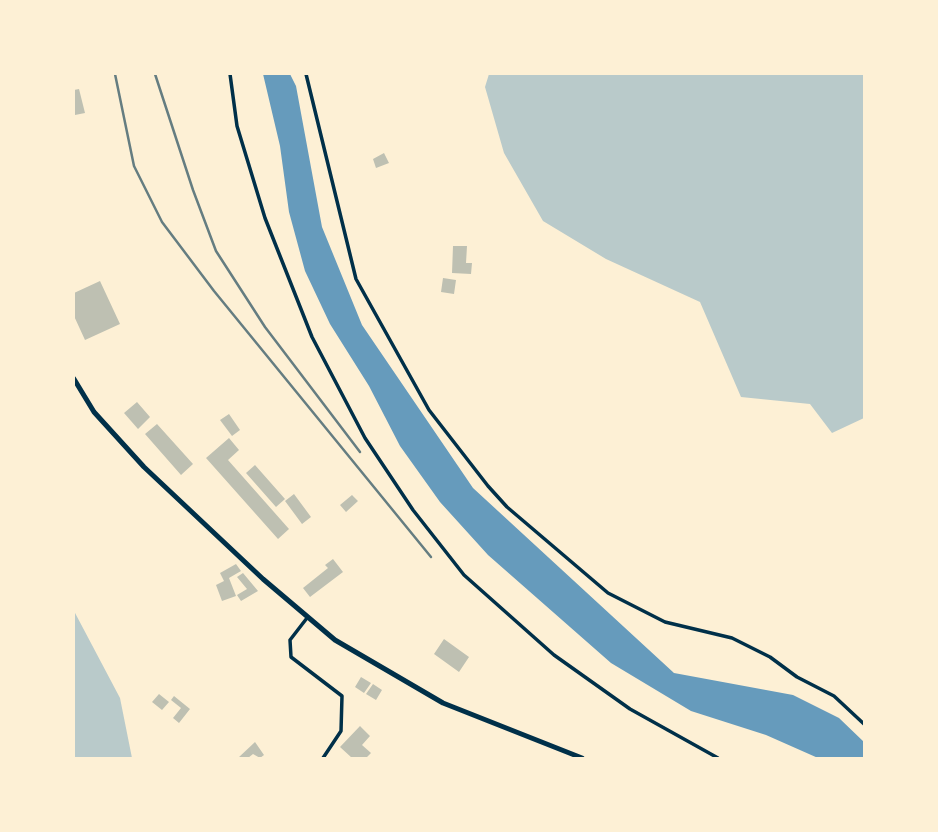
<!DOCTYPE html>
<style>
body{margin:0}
#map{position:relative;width:938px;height:832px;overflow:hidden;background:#fdf0d5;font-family:Commissioner,sans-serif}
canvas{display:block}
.frame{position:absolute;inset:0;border:75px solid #fdf0d5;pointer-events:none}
</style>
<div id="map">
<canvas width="938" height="832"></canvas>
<div class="frame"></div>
</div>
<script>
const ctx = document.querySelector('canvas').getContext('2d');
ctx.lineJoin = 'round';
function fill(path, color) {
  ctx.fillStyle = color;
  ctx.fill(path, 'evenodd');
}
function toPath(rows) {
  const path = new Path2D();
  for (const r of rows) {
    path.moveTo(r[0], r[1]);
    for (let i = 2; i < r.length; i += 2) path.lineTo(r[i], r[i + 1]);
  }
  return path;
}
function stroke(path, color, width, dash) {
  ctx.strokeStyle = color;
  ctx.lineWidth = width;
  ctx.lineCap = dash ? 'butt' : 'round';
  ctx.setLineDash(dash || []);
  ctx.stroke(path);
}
fill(toPath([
 [489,74,864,74,864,418,832,433,810,404,741,397,700,302,606,259,543,221,504,153,485,87],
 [74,611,120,698,132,758,74,758]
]), '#b9caca');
fill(toPath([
 [263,74,290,74,296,86,322,227,362,325,473,488,674,673,793,695,839,718,864,742,864,758,818,758,766,735,691,711,611,663,488,555,440,502,400,446,369,386,330,324,305,271,289,212,280,146]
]), '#669bbc');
fill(toPath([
 [79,89,85,113,75,115,74,90],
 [384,153,389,163,376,168,373,159],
 [453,246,467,246,466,263,472,263,471,274,452,273],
 [443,278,456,280,454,294,441,292],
 [100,281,120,324,85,340,74,316,74,293],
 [137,402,150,417,138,429,124,413],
 [229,414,240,430,232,436,220,420],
 [157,424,193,464,181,475,145,434],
 [229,438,239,450,228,460,289,529,278,539,206,458],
 [255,465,285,499,276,507,246,473],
 [294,494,311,517,302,524,285,501],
 [352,495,358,501,346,512,340,505],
 [333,559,343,572,310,597,303,588,328,568,325,565],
 [236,564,241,571,229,578,236,596,222,601,216,585,224,581,220,573],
 [243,573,258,591,241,601,237,595,247,589,237,577],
 [444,639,469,657,459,672,434,654],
 [361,677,371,683,364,693,355,687],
 [373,684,382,690,376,700,366,694],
 [159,694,169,702,162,710,152,702],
 [174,696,190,709,179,723,173,718,181,708,171,700],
 [360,726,370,736,362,745,371,753,366,758,352,758,340,747],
 [255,742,264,755,260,758,253,754,248,758,238,758]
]), '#bec0b2');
stroke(toPath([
 [230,74,237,126,265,218,312,337,365,438,413,510,464,575,554,655,630,709,718,758],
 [306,74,356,279,429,410,488,486,507,507,608,593,665,622,732,638,770,657,797,677,834,696,864,724],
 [307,618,290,640,291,657,342,696,341,731,323,758]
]), '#003049', 3.5);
stroke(toPath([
 [74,379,94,412,144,467,263,579,335,640,443,703,582,758]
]), '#003049', 5);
stroke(toPath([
 [115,74,134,166,162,222,214,291,431,557],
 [155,74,193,190,216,251,265,327,360,452]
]), '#657d81', 2.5);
</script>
